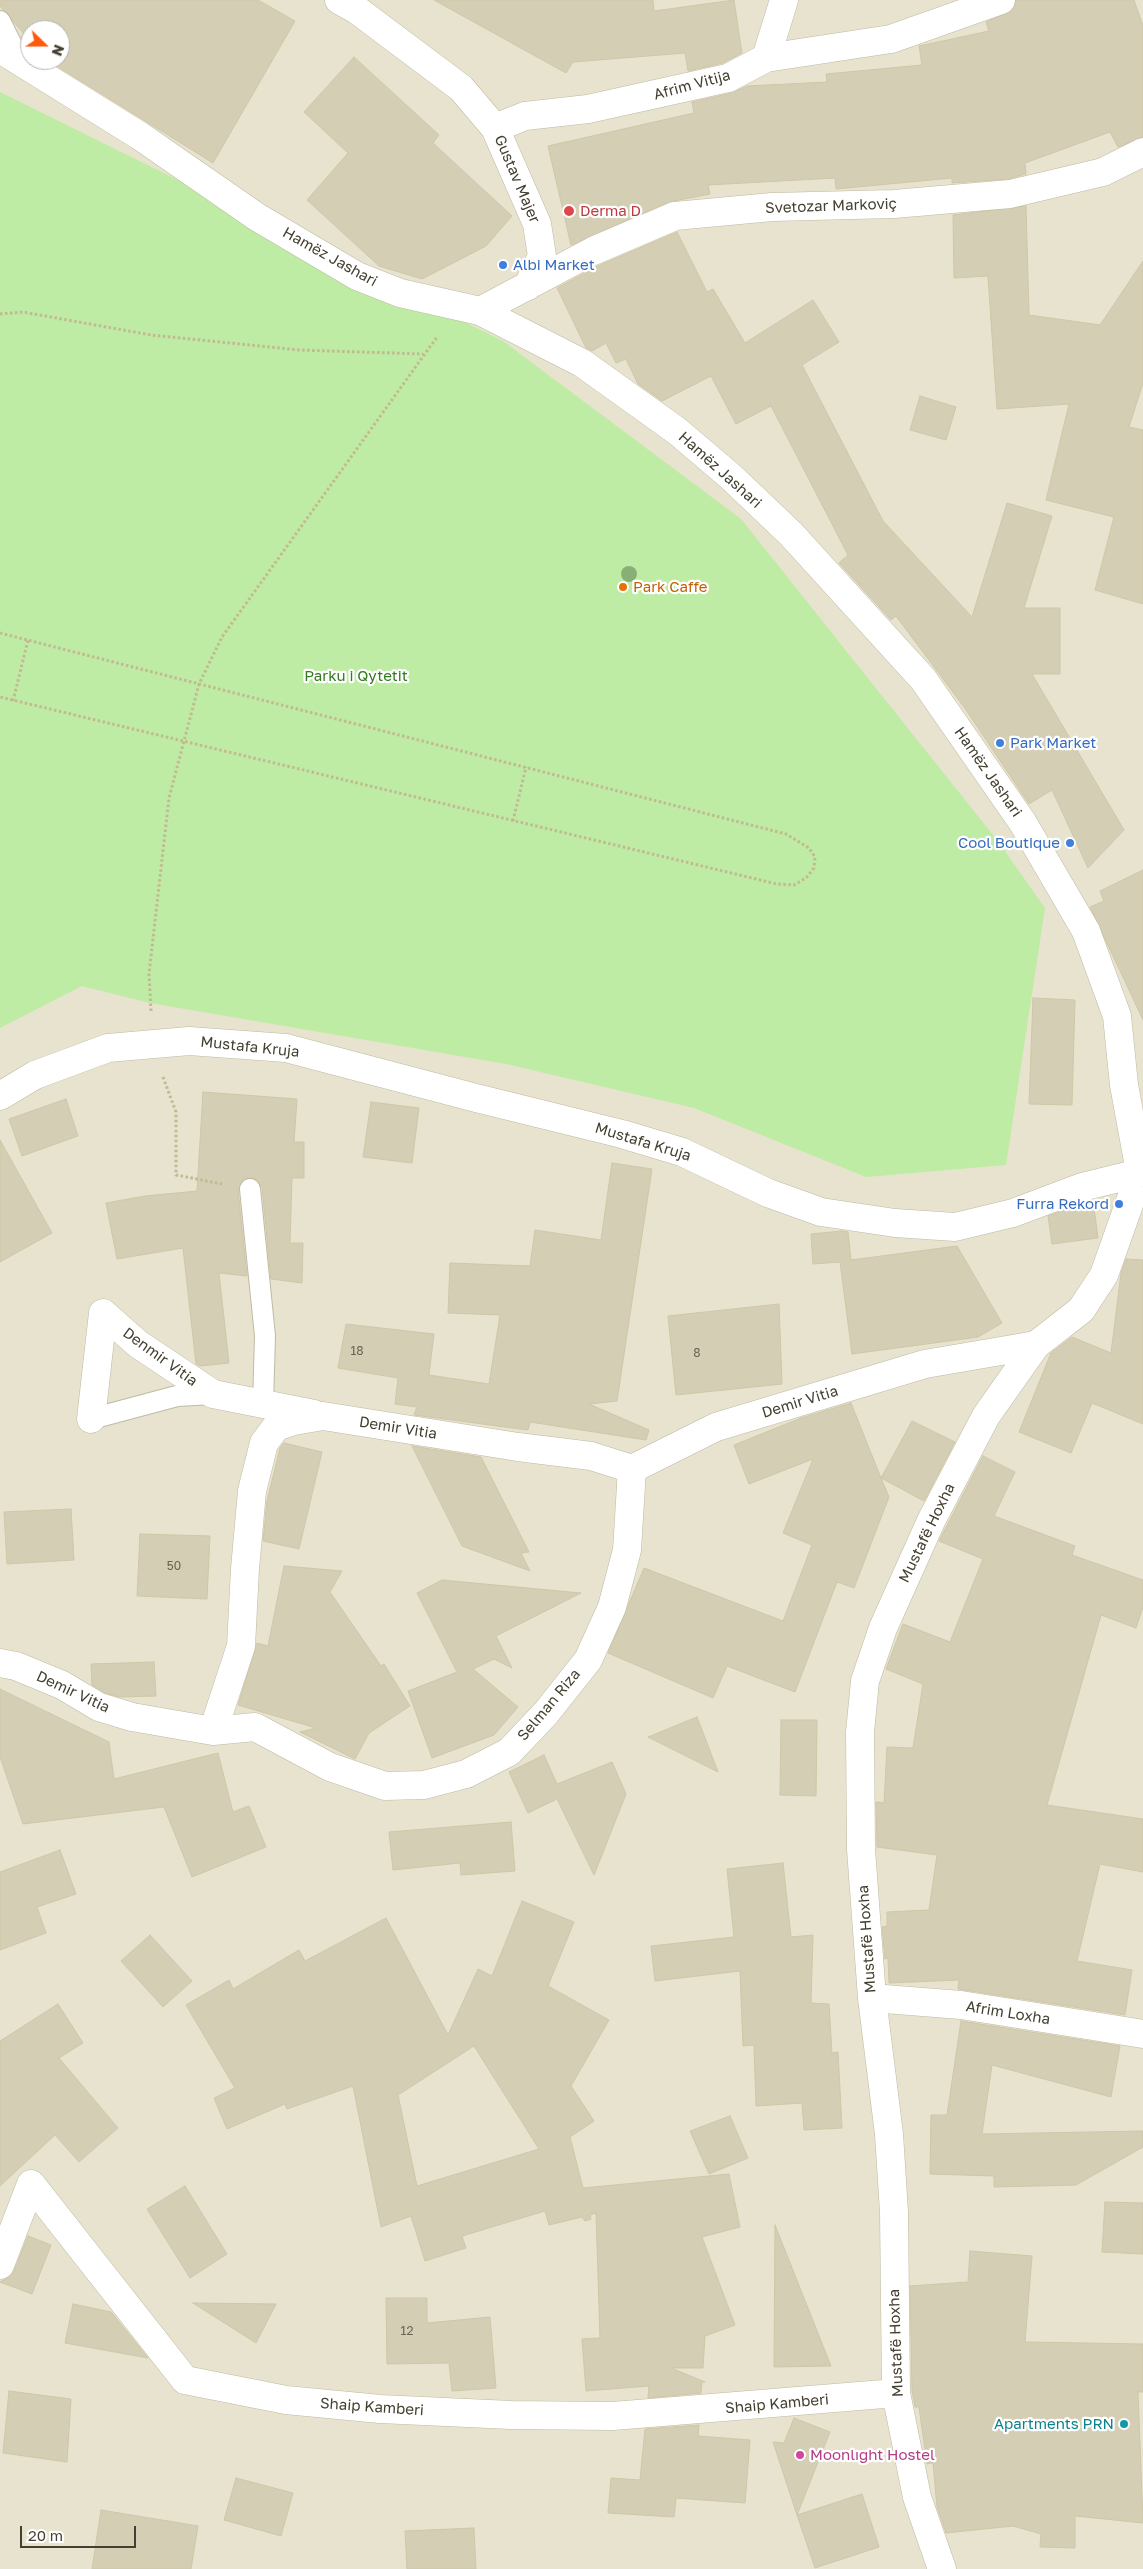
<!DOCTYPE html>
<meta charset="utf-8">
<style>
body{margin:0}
#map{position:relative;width:1143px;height:2569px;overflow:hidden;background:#f2f0e0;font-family:"Golos Text",sans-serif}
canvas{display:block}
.north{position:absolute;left:20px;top:20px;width:50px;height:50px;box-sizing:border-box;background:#fff;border:1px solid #b4b3ad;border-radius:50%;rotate:112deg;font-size:14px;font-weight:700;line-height:20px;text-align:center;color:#444031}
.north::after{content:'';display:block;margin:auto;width:18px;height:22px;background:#ff590b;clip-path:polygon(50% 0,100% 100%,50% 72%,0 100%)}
.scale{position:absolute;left:20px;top:2526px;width:116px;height:22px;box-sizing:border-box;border:2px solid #444031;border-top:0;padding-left:6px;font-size:15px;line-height:18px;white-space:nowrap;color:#444031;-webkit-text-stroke:4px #fff;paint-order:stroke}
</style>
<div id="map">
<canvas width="1143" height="2569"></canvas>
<div class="north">N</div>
<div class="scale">20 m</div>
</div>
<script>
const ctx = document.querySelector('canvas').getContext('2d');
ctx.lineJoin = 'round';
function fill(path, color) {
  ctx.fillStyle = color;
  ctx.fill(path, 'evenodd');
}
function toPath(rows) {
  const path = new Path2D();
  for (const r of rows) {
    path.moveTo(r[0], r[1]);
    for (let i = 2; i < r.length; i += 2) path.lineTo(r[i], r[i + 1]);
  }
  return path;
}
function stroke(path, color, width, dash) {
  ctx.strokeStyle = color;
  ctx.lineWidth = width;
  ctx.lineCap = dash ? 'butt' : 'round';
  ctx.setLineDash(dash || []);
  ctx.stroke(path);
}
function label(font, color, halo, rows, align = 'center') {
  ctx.font = font + ' "Golos Text",sans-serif';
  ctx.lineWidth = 4.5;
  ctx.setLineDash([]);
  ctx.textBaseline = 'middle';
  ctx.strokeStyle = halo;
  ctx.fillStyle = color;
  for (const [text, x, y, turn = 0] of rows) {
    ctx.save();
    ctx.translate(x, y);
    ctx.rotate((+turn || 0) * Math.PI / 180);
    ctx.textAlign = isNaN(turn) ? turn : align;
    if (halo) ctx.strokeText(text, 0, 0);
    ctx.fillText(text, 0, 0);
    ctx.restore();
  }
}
fill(toPath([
 [0,0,1143,0,1143,2569,0,2569],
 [30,30,60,30,60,60,30,60]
]), '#e7e3ce');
fill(toPath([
 [0,92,503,341,741,519,997,840,1045,908,1006,1165,866,1177,694,1108,506,1064,150,1003,82,986,0,1028]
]), '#bfeca4');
const building = toPath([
 [0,0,258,0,295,21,213,163,47,60,60,60,60,30,30,30,30,41,0,6,0,0],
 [434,0,653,0,654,11,734,0,742,53,723,63,688,71,685,53,573,62,566,73,434,0],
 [1016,0,1134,0,1143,26,1143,137,1118,147,1110,132,1025,163,1026,174,1008,179,952,183,952,178,836,189,835,178,708,185,710,194,669,202,571,245,548,146,694,113,692,102,732,93,747,86,827,82,826,74,922,65,919,46,989,31,986,22,1013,10,1016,0],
 [354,57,439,135,433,143,512,216,486,246,422,279,379,266,307,200,348,153,304,112,354,57],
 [1026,206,1029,315,1100,325,1143,261,1143,383,1129,427,1143,430,1143,604,1095,590,1114,517,1046,500,1069,404,997,409,988,276,954,278,953,215,1026,206],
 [677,232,707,292,713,289,745,343,813,300,839,342,802,365,883,521,972,617,1007,503,1052,516,1024,608,1060,608,1060,674,1032,674,1124,830,1088,868,1052,790,1029,804,964,707,896,616,891,620,839,563,848,555,771,406,736,424,711,376,662,401,638,384,626,359,616,363,606,343,592,351,586,348,557,288,600,265,677,232],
 [920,396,956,407,946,440,910,430,920,396],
 [1143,870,1143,1020,1090,907,1104,901,1100,891,1143,870],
 [1033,998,1075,1000,1072,1105,1029,1104,1033,998],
 [203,1092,297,1099,294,1142,304,1142,304,1178,292,1178,290,1243,303,1243,302,1283,271,1279,262,1187,254,1178,243,1179,238,1190,247,1276,219,1273,229,1363,200,1366,196,1364,183,1248,117,1259,106,1203,145,1196,197,1191,203,1092],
 [66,1099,78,1136,22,1156,9,1119,66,1099],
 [371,1102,419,1108,412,1163,363,1157,371,1102],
 [0,1140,52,1233,0,1262,0,1140],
 [612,1163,652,1169,617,1401,589,1404,649,1430,646,1440,530,1422,528,1430,414,1415,417,1407,395,1404,398,1378,338,1368,346,1324,434,1334,429,1375,489,1384,500,1315,448,1313,450,1263,530,1266,535,1230,601,1240,612,1163],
 [1093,1200,1098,1238,1052,1244,1048,1216,1093,1200],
 [842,1231,848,1232,851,1260,957,1246,1002,1323,978,1337,852,1354,840,1262,813,1264,811,1234,842,1231],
 [1126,1259,1143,1260,1143,1424,1092,1403,1071,1453,1019,1432,1051,1353,1072,1337,1111,1353,1121,1273,1126,1259],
 [779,1304,782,1384,676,1395,668,1316,779,1304],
 [851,1403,881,1478,912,1421,955,1442,924,1501,881,1478,889,1497,854,1588,837,1582,795,1692,727,1666,713,1698,608,1653,644,1568,783,1621,812,1545,783,1533,813,1459,749,1484,734,1445,801,1418,851,1403],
 [284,1443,322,1452,299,1549,263,1541,267,1501,280,1448,284,1443],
 [412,1446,481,1457,529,1552,521,1553,530,1571,462,1546,412,1446],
 [983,1456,1015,1472,994,1516,1075,1546,1072,1555,1143,1580,1143,1607,1136,1628,1101,1615,1047,1805,1143,1819,1143,1872,1100,1864,1077,1961,1132,1970,1125,2015,958,1989,959,1980,889,1983,888,1958,885,1959,882,1927,887,1926,887,1912,929,1910,937,1855,877,1847,876,1802,884,1803,887,1747,913,1748,923,1684,886,1669,903,1624,950,1642,983,1559,939,1541,983,1456],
 [71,1509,74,1560,7,1564,4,1512,71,1509],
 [140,1534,210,1536,207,1599,137,1596,140,1534],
 [284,1566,342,1571,330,1592,381,1666,384,1664,410,1706,369,1733,355,1759,300,1732,316,1728,238,1705,257,1643,268,1646,284,1566],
 [442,1580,581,1593,496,1636,512,1668,494,1659,473,1669,518,1707,494,1735,432,1758,408,1691,457,1672,417,1593,442,1580],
 [154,1662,156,1696,119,1697,105,1693,92,1685,91,1664,154,1662],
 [0,1689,109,1742,114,1779,218,1753,233,1812,249,1806,266,1847,192,1877,164,1807,23,1824,0,1757,0,1689],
 [697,1717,718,1772,648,1737,697,1717],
 [781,1720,817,1720,816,1796,780,1795,781,1720],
 [544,1755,557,1784,612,1762,626,1794,594,1875,557,1799,528,1813,509,1772,544,1755],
 [511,1822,515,1871,461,1875,460,1863,393,1870,389,1832,511,1822],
 [60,1850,76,1894,37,1907,46,1933,0,1950,0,1872,60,1850],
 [783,1863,791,1937,813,1935,811,2003,829,2004,832,2053,838,2052,842,2128,804,2130,802,2103,756,2106,754,2045,743,2046,740,1971,655,1981,651,1946,734,1937,727,1869,783,1863],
 [522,1901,574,1922,548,1986,609,2020,571,2086,594,2121,570,2137,583,2188,729,2174,740,2227,702,2237,735,2325,705,2336,703,2368,671,2368,705,2382,702,2382,701,2393,648,2398,649,2386,586,2391,582,2339,600,2338,596,2213,590,2215,591,2219,585,2221,582,2217,549,2225,545,2211,462,2236,466,2248,425,2261,411,2216,381,2227,353,2086,287,2109,285,2104,227,2129,214,2098,235,2088,186,2005,229,1980,233,1989,299,1950,305,1961,386,1918,448,2035,478,1969,492,1976,522,1901],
 [474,2046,539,2149,417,2186,398,2095,474,2046],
 [150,1935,192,1981,163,2007,121,1961,150,1935],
 [58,2004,83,2043,59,2058,118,2128,79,2162,55,2135,0,2186,0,2041,58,2004],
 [961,2021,1120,2046,1111,2097,992,2065,982,2134,1143,2131,1143,2147,1076,2185,994,2187,994,2176,930,2174,931,2115,947,2115,961,2021],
 [730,2116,748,2158,709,2174,690,2131,730,2116],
 [185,2186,227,2254,190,2278,147,2209,185,2186],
 [1105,2202,1143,2203,1143,2254,1102,2252,1105,2202],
 [775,2225,831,2366,774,2367,775,2225],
 [28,2236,51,2245,32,2294,0,2282,9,2277,14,2271,28,2236],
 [970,2251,1032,2256,1025,2342,1143,2344,1143,2392,1138,2392,1143,2523,1075,2516,1075,2548,1040,2547,1041,2534,1013,2526,946,2533,937,2507,933,2463,927,2464,919,2407,915,2407,912,2391,910,2286,968,2282,970,2251],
 [386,2298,427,2298,427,2323,490,2317,496,2388,452,2391,449,2363,387,2364,386,2298],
 [193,2303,276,2304,256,2343,193,2303],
 [73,2304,111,2312,148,2358,65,2343,73,2304],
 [9,2391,71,2399,67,2462,3,2453,9,2391],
 [794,2418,830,2432,797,2515,773,2442,784,2443,794,2418],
 [699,2425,698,2436,750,2440,745,2503,676,2498,674,2517,608,2513,611,2478,640,2480,645,2429,699,2425],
 [236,2478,293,2493,281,2536,224,2520,236,2478],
 [862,2494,879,2547,815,2568,797,2515,862,2494],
 [101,2510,198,2526,191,2569,92,2569,101,2510],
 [474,2528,476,2569,407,2569,405,2531,474,2528]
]);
fill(building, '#d4ceb5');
stroke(building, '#d0c7a8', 1);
const service = toPath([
 [0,21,19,59],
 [250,1189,265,1336,263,1404],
 [91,1419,177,1396,213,1394]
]);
const minor = toPath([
 [339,0,357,10,461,88,495,128,537,224,542,256,528,286],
 [0,49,140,136,257,217,357,276,400,293,480,311,582,363,677,431,730,476,791,534,923,679,1023,823,1086,931,1117,1016,1124,1085,1140,1172],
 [766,58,784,0],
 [495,128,525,116,588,109,728,78,766,58,891,39,1001,0],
 [480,311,593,251,675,216,772,207,894,204,1010,194,1103,172,1143,152],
 [0,1096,35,1075,108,1048,189,1041,286,1048,476,1098,622,1134,682,1152,768,1193,821,1212,895,1223,955,1227,1013,1213,1082,1187,1143,1172],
 [91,1419,103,1313,138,1344,213,1394,314,1414],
 [0,1663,16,1666,62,1685,99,1707,132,1717,213,1731,255,1727,330,1767,385,1786,424,1785,466,1774,509,1752,546,1713,588,1660,612,1607,627,1550,632,1469],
 [213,1731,241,1646,245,1569,252,1491,264,1443,276,1427,294,1421,323,1416,518,1447,591,1456,632,1469,716,1427,925,1364,1036,1345],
 [872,1998,961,2005,1143,2034],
 [0,2265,31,2184,185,2380,286,2400,380,2409,511,2415,613,2416,896,2393],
 [942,2569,917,2497,896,2393,894,2212,889,2134,872,1998,861,1849,860,1732,865,1681,883,1628,931,1521,986,1416,1036,1345,1081,1310,1104,1275,1143,1165]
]);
stroke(service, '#bebaa3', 22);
stroke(minor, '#bebaa3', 29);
stroke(toPath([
 [0,314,23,312,151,335,299,350,423,354],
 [0,633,786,834,809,848,815,857,814,868,806,878,794,885,777,884,0,697],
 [13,701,28,640],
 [513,821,526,767],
 [151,1011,149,974,169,798,199,684,222,637,437,337],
 [163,1077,176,1112,176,1175,222,1184]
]), '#c2b992', 3, [2.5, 2.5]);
stroke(service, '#fff', 20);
stroke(minor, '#fff', 28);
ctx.fillStyle = '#89af76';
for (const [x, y] of [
 [629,574]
]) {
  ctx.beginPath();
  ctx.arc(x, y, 8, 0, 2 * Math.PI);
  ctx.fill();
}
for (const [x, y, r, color] of [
 [569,211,6,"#e0444e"],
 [503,265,5,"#3f7fe0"],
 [623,587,5,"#e8710a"],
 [1000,743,5,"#3f7fe0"],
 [1070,843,5,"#3f7fe0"],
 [1119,1204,5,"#3f7fe0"],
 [1124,2424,5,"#0f9aa8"],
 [800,2455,5,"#d1479c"]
]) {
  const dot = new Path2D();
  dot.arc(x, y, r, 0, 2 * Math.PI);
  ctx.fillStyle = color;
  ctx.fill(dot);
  stroke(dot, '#fff', 2);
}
label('12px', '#686452', null, [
 ["18",357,1351],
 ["8",697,1353],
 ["50",174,1566],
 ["12",407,2331]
]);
label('15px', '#444031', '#fff', [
 ["Afrim Vitija",692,85,-15],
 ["Gustav Majer",517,179,67],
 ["Svetozar Markoviç",831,206,-2],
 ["Hamëz Jashari",330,257,29],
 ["Hamëz Jashari",720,470,42],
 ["Hamëz Jashari",988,772,55],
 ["Mustafa Kruja",250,1047,6],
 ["Mustafa Kruja",643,1142,17],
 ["Denmir Vitia",160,1357,36],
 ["Demir Vitia",800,1402,-17],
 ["Demir Vitia",398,1428,9],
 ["Mustafë Hoxha",927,1533,-64],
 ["Demir Vitia",73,1692,25],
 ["Selman Riza",549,1705,-50],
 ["Mustafë Hoxha",867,1939,-94],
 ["Afrim Loxha",1008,2013,9],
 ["Mustafë Hoxha",896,2343,-92],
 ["Shaip Kamberi",777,2404,-5],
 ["Shaip Kamberi",372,2407,4]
]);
label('15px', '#be3a42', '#fff', [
 ["Derma D",580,211]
], 'left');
label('15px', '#366cbe', '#fff', [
 ["Albi Market",513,265],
 ["Park Market",1010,743],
 ["Cool Boutique",1060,843,"right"],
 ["Furra Rekord",1109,1204,"right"]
], 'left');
label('15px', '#c56008', '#fff', [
 ["Park Caffe",633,587]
], 'left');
label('15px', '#337a20', '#fff', [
 ["Parku i Qytetit",356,676]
]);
label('15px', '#0d838f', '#fff', [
 ["Apartments PRN",1114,2424]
], 'right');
label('15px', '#b23c85', '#fff', [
 ["Moonlıght Hostel",810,2455]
], 'left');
</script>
